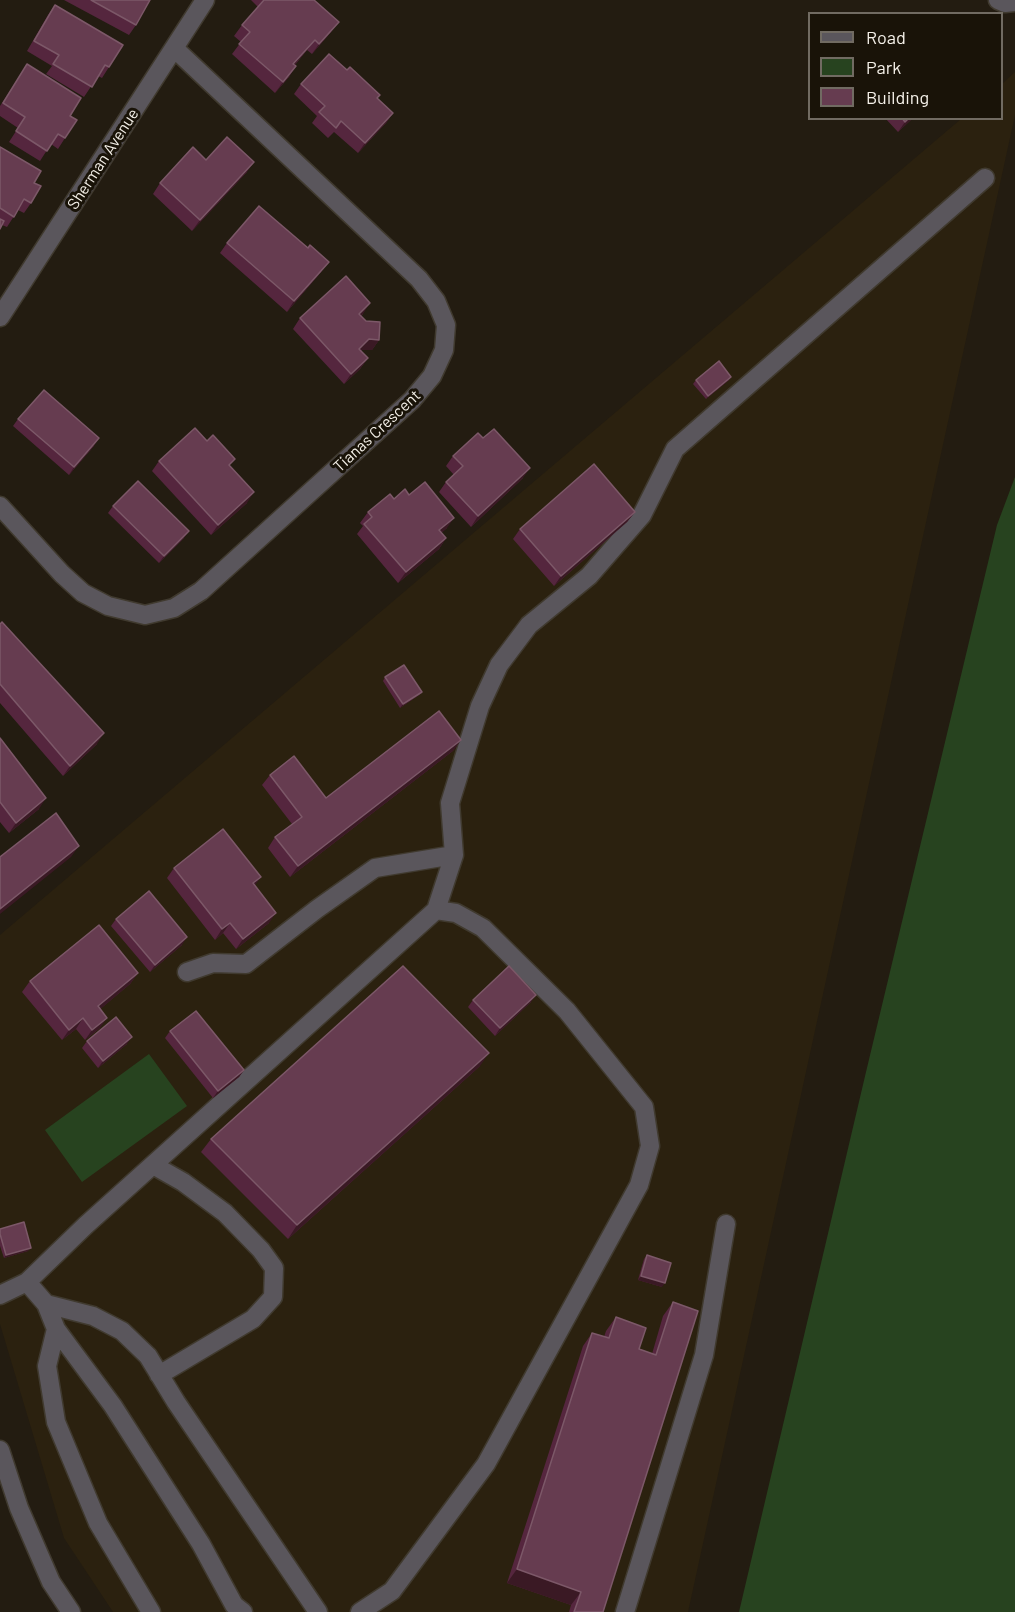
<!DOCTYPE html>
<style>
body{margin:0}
#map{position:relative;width:1015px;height:1612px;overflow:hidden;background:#231c11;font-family:Barlow,sans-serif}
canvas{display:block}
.legend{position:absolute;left:808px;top:12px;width:195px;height:108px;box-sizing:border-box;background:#191308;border:2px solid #716b62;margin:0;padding:8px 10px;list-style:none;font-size:18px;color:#f4f0e8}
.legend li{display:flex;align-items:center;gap:12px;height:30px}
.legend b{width:30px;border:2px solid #716b62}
</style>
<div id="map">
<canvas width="1015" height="1612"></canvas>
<ul class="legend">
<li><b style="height:8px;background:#5a565c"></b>Road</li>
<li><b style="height:16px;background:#27431f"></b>Park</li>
<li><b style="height:16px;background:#663c50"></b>Building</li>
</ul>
</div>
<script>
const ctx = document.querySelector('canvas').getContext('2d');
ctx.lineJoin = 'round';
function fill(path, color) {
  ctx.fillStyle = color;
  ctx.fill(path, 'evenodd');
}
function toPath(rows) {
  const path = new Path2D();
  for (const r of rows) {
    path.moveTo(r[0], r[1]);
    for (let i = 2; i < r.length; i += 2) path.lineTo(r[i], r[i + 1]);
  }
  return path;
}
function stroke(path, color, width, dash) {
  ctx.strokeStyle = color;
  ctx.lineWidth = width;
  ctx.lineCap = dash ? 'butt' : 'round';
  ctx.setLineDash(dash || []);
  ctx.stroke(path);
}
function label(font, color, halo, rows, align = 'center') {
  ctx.font = font + ' Barlow,sans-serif';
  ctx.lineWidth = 6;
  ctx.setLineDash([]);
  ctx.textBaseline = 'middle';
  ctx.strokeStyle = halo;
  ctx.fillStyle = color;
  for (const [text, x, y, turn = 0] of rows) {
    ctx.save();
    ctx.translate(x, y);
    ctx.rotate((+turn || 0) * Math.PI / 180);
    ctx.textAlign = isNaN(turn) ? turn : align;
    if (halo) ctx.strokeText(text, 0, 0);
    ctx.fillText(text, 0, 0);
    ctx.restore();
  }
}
fill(toPath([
 [1015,72,1015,115,688,1612,113,1612,64,1538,0,1324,0,935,961,119,1002,118,1002,84]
]), '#2b210f');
fill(toPath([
 [1015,477,1015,1612,739,1612,866,1072,997,525],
 [149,1054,187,1106,82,1182,45,1130]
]), '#27431f');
const minor = toPath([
 [998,0,1005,3,1015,2],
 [0,317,205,0],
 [0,506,62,574,83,593,108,606,145,615,174,608,201,591,412,400,432,376,444,350,446,325,436,301,419,279,174,48],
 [187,972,213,963,246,964,317,909,375,868,454,855],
 [153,1165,183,1182,225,1213,261,1250,274,1268,273,1297,253,1319,159,1375],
 [27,1282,46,1304,56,1329,113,1406,201,1544,234,1605,243,1612],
 [0,1295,27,1282,86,1225,436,910,454,855,450,803,480,706,499,665,529,625,589,576,642,515,675,449,985,178],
 [46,1304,93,1316,122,1331,148,1356,176,1402,318,1612],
 [56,1329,47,1366,56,1422,98,1523,151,1612],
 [0,1450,19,1508,51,1582,71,1612],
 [360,1612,392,1591,486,1464,639,1185,650,1146,644,1107,567,1011,483,928,456,913,436,910],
 [625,1612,704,1355,726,1224]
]);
stroke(minor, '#403a2f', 21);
stroke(minor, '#5a565c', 18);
fill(toPath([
 [64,0,150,0,136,25,129,35],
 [251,0,314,0,331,32,312,54,307,50,295,65,289,77,275,93,232,54,241,42,234,36,242,25,258,7],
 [55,5,109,67,102,78,98,76,84,97,46,74,52,66,27,51,48,15],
 [27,64,70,116,65,138,58,149,51,144,40,161,9,142,18,128,0,116,0,106],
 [301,84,377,98,393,113,386,123,358,153,334,132,328,138,312,123,317,116,294,94],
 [885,118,913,118,898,132],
 [0,147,34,183,31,203,24,213,18,210,7,227,2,225,0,229],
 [206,160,247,172,192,231,153,194,160,183],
 [227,243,321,272,287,312,220,253],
 [363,314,361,316,379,340,372,350,362,350,361,351,368,358,360,369,344,384,293,329,300,318],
 [696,380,729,380,706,399,693,384],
 [18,419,94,446,69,475,13,426],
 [453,456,523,478,471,527,439,492,446,482,454,475,446,466],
 [159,461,230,466,247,503,211,535,152,471],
 [409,495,447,528,441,533,446,538,439,549,398,583,357,534,363,526,360,523,368,512,394,499],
 [113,506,184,538,159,563,108,513],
 [635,512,627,522,554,586,513,539,520,529],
 [0,624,97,744,63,776,0,703],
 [385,677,422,692,419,695,400,708,383,681],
 [0,738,39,809,9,833,0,822],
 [454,750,290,877,268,848,275,837,292,824,262,785,270,775,326,798],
 [174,868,255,886,269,923,236,949,223,933,215,940,167,878],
 [116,919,182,945,150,972,111,926],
 [138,973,130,984,100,1009,100,1028,85,1040,76,1029,62,1040,22,992,30,981],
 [473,1000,531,1002,495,1036,468,1007],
 [170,1031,244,1070,239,1077,213,1098,165,1038],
 [87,1041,127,1044,98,1068,82,1048],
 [480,1066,288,1239,201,1152,211,1139],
 [0,1229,28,1251,4,1258,0,1246],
 [647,1255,662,1287,638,1280,644,1259],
 [673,1302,603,1612,569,1612,571,1605,507,1583,583,1346,592,1333,604,1337,606,1331,616,1317,639,1349,652,1354,663,1316]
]), '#55263e');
fill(toPath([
 [339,22,331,32,312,54,319,44],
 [315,40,307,50,286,75,293,64],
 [296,66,289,77,275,93,283,82],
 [393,113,386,123,358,153,365,143],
 [909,118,913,118,898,132,905,122],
 [254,162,247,172,192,231,200,220],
 [329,262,321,272,287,312,294,301],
 [370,303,363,314,351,324,359,314],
 [369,339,379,340,372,350,362,350,351,359,359,349],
 [368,358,360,369,344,384,351,374],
 [731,377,729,380,706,399,708,396],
 [99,438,94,446,69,475,74,467],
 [530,468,523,478,471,527,478,516],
 [254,492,247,503,211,535,218,525],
 [635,512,627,522,554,586,561,576],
 [454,518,447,528,432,541,439,530],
 [189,531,184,538,159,563,164,556],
 [446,538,439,549,398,583,406,572],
 [422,692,419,695,400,708,403,704],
 [104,733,97,744,63,776,70,766],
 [461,740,454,750,290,877,298,866],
 [46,798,39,809,9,833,16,823],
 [79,846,71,857,0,914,0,909],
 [261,877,253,888,253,883],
 [276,913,269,923,236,949,243,939],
 [230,923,223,933,215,940,222,929],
 [187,937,182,945,150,972,155,965],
 [138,973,130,984,91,1017,98,1006],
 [536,995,531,1002,495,1036,500,1028],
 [83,1018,76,1029,62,1040,69,1030],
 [107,1018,100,1028,85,1040,92,1030],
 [132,1037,127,1044,98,1068,103,1061],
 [489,1053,480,1066,288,1239,297,1225],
 [244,1070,239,1077,213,1098,218,1091],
 [31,1248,28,1251,4,1258,6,1255],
 [641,1276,665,1283,662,1287,638,1280],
 [517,1569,581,1592,571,1605,507,1583]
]), '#3a1924');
const building = toPath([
 [91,0,150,0,136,25,91,0],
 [264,0,314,0,339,22,319,44,315,40,293,64,296,66,283,82,239,44,250,32,242,25,264,0],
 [55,5,123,45,109,67,105,65,92,87,53,64,59,55,34,41,55,5],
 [329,54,347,70,350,67,380,95,377,98,393,113,365,143,341,121,336,128,319,112,325,106,301,84,329,54],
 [27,64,81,98,70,116,77,120,65,138,58,134,47,151,16,131,25,117,3,103,27,64],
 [902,118,909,118,905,122,902,118],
 [227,137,254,162,200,220,160,183,193,147,206,160,227,137],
 [0,147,41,171,34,183,41,186,31,203,24,199,14,217,0,208,0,147],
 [259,206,308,248,310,245,329,262,294,301,227,243,259,206],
 [0,219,4,221,0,229,0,219],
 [346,276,370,303,359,314,366,321,380,322,379,340,369,339,359,349,368,358,351,374,300,318,346,276],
 [719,361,731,377,708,396,696,380,719,361],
 [44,390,99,438,74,467,18,419,44,390],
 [195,428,207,441,213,435,235,459,229,465,254,492,218,525,159,461,195,428],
 [494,429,530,468,478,516,446,482,463,466,453,456,478,433,483,438,494,429],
 [594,464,635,512,561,576,520,529,594,464],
 [138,481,189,531,164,556,113,506,138,481],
 [425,482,454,518,439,530,446,538,406,572,364,524,372,517,368,512,390,494,394,499,405,489,409,495,425,482],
 [2,622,104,733,70,766,0,684,0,624,2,622],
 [404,665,422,692,403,704,385,677,404,665],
 [439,711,461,740,298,866,275,837,302,817,270,775,294,756,326,798,439,711],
 [0,738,46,798,16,823,0,802,0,738],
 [56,813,79,846,0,909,0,857,56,813],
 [223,829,261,877,253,883,276,913,243,939,230,923,222,929,174,868,223,829],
 [149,891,187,937,155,965,116,919,149,891],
 [99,925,138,973,98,1006,107,1018,92,1030,83,1018,69,1030,30,981,99,925],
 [403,966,489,1053,297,1225,211,1139,403,966],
 [509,966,536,995,500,1028,473,1000,509,966],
 [196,1011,244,1070,218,1091,170,1031,196,1011],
 [116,1017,132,1037,103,1061,87,1041,116,1017],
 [24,1222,31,1248,6,1255,0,1234,0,1229,24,1222],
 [647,1255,671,1263,665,1283,641,1276,647,1255],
 [673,1302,698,1311,603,1612,574,1612,581,1592,517,1569,592,1333,609,1338,616,1317,646,1328,639,1349,656,1355,673,1302]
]);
fill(building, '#663c50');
stroke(building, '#7c5868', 1.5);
label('16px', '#f4f0e8', '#191308', [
 ["Sherman Avenue",103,159,-57],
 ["Tianas Crescent",377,431,-43]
]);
</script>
